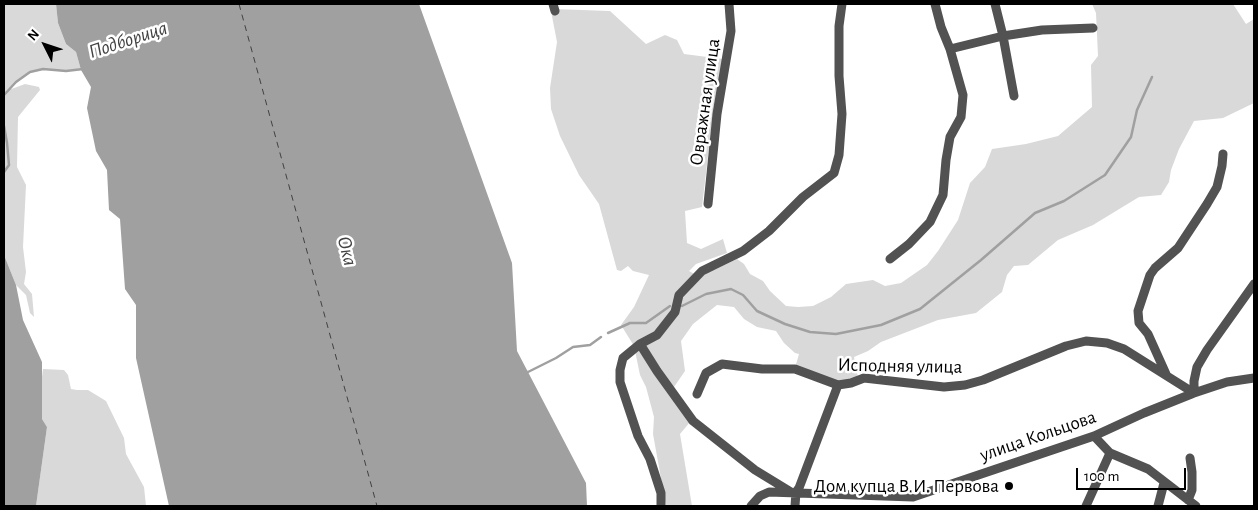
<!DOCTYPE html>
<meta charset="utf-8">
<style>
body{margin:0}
#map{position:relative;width:1258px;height:510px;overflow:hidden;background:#fff;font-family:"Alegreya Sans",sans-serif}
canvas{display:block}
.frame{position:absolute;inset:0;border:5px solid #000;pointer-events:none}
.north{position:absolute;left:20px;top:20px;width:50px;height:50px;-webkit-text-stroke:4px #fff;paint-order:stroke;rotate:311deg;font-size:14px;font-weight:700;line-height:20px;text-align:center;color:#000}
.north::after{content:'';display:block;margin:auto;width:18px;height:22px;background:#000;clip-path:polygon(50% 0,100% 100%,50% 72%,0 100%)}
.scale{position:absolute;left:1076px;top:468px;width:110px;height:22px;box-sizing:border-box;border:2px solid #000;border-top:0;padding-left:6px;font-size:15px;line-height:18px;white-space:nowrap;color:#000;-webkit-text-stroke:4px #fff;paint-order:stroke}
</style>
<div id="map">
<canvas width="1258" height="510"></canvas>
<div class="frame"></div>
<div class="north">N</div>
<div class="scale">100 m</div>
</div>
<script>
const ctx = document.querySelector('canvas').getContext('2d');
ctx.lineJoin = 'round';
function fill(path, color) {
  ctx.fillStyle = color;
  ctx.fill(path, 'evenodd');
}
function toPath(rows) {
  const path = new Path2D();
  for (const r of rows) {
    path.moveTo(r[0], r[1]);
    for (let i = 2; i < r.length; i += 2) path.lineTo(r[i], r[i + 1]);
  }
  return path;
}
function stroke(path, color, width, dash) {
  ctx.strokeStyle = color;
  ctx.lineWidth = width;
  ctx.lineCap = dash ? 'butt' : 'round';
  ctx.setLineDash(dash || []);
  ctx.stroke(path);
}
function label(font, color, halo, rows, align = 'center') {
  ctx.font = font + ' "Alegreya Sans",sans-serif';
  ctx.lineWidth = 5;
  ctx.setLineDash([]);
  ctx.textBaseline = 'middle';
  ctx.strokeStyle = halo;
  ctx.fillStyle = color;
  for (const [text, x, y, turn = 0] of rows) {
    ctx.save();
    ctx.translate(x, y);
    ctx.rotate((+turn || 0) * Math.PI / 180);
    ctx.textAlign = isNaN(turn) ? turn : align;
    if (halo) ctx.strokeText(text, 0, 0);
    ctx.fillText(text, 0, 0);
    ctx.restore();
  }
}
fill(toPath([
 [4,4,56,4,58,23,66,44,76,52,81,70,66,71,43,69,30,72,6,91,25,84,39,87,40,90,18,117,17,167,26,185,23,247,26,272,24,284,32,294,34,317,30,313,26,295,16,285,4,255],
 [1092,4,1233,4,1246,24,1254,19,1254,103,1223,118,1194,121,1179,149,1171,170,1169,182,1161,195,1139,197,1093,225,1058,240,1028,265,1014,266,1007,275,1002,292,976,313,938,320,881,342,868,351,854,357,858,378,838,383,795,368,799,354,795,353,784,343,776,331,757,327,744,319,734,307,717,305,693,324,681,341,685,371,674,387,690,422,680,434,692,506,666,506,653,434,654,417,646,387,640,375,634,346,621,325,634,307,649,275,633,271,628,266,621,271,617,270,599,204,579,175,560,136,551,109,550,88,557,42,550,6,553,9,610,11,646,44,665,35,677,40,684,54,723,59,711,130,702,207,685,211,687,243,701,249,723,239,727,253,696,264,689,271,696,275,716,269,737,259,744,264,750,274,763,281,770,291,786,306,798,307,813,306,831,297,846,284,873,280,885,286,901,283,927,265,938,251,958,220,970,183,985,167,992,149,1026,144,1058,136,1092,107,1091,65,1098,56,1096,13],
 [43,369,64,370,68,375,71,389,77,390,88,390,106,401,124,438,126,454,144,487,146,506,36,506,47,427,42,419,42,377]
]), '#d9d9d9');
fill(toPath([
 [56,4,419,4,512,263,517,351,586,483,587,506,169,506,136,358,136,305,125,289,120,219,109,210,107,170,96,151,87,108,91,87,81,70,76,52,66,44,58,23],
 [4,255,16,285,23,320,42,362,42,419,47,427,36,506,4,506]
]), '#a0a0a0');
stroke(toPath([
 [4,95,16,82,30,72,43,69,66,71,83,69],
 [4,126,7,143,9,165,4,172],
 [682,306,706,294,731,289,743,295,757,311,785,324,810,332,836,334,881,325,920,309,981,260,1035,213,1064,201,1105,175,1131,137,1137,110,1152,77],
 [608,333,630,323,646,323,670,306],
 [525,372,528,372,556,358,573,347,590,345,601,337]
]), '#a0a0a0', 2.5);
stroke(toPath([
 [239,4,377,506]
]), '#414141', 1, [6, 5]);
stroke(toPath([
 [553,4,555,11],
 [995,4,1003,36,1014,96],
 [950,49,1003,36,1042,30,1093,28],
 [708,204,717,114,731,31,729,4],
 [890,259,909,244,930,222,943,195,946,160,950,137,961,117,963,95,950,49,941,27,935,4],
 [640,344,657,371,693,421,755,470,791,492],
 [1166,374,1148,334,1139,323,1138,311,1150,275,1155,268,1178,248,1207,204,1217,187,1222,166,1223,154],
 [1194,393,1194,381,1197,367,1207,350,1254,284],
 [697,394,706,373,722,364,762,369,795,369,838,385,851,383,864,378,944,387,965,385,983,380,1066,346,1086,341,1107,343,1124,349,1194,393],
 [1094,436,1110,453,1148,469,1196,506],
 [1188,500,1192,490,1192,472,1190,458],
 [661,506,661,493,650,459,638,436,620,382,620,370,623,358,640,344,657,335,675,312,679,295,702,271,743,251,769,231,803,197,834,173,839,155,842,114,839,76,839,26,842,4],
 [751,506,760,496,769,492,913,497,1094,436,1144,413,1194,393,1227,382,1254,378],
 [795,506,796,492,799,488,838,385],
 [1086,506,1110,453],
 [1158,506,1164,483]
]), '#525252', 9);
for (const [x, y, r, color] of [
 [1009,486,5,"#000"]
]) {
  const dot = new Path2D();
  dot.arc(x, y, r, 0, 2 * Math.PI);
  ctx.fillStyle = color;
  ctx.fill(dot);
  stroke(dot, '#fff', 2);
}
label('19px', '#000', '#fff', [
 ["Овражная улица",705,102,-82],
 ["Исподняя улица",900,366,1],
 ["улица Кольцова",1038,436,-19]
]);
label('19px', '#000', '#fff', [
 ["Дом купца В.И. Первова",999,486]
], 'right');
label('italic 20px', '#414141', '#fff', [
 ["Подборица",128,40,-18],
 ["Ока",347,251,76]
]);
</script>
